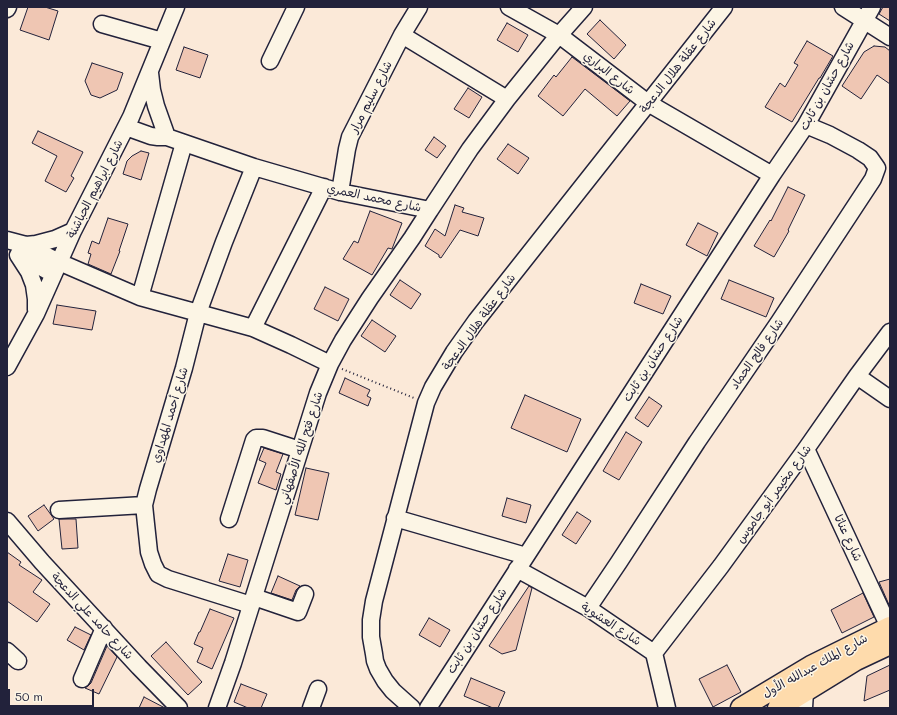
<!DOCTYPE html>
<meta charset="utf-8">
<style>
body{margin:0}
#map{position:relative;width:897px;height:715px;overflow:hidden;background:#fbe9d8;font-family:Mali,sans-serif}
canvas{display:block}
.frame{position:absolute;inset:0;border:8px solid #22223b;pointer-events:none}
.scale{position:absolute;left:8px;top:689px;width:86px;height:18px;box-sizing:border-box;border:2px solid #22223b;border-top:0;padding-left:5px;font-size:12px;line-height:14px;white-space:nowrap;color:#22223b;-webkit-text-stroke:3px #fcf5e5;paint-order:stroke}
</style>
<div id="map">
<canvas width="897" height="715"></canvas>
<div class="frame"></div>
<div class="scale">50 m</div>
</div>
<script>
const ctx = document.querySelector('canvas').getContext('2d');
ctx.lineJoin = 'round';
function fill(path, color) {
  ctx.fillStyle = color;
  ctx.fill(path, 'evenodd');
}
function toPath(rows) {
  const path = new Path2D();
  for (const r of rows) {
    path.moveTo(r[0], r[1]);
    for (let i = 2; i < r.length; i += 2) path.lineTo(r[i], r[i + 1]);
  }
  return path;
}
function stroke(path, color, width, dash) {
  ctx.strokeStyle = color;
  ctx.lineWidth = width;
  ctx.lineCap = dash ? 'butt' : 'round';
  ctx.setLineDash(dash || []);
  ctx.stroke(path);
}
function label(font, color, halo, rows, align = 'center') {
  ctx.font = font + ' Mali,"Playpen Sans Arabic",sans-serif';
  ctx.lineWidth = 3;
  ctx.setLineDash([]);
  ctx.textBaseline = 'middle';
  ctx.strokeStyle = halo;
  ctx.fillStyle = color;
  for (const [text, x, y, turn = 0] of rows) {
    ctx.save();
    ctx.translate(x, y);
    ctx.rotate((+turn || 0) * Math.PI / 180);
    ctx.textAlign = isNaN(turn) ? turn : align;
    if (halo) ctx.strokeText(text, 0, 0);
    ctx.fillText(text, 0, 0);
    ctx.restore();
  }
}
const building = toPath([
 [28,7,45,7,58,11,49,40,20,30,28,7],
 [883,7,890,7,890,21,879,14,883,7],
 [600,20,626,45,614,59,587,34,600,20],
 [507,23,528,35,518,52,497,40,507,23],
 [807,41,833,56,820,78,819,78,792,122,765,107,780,83,785,87,798,65,794,63,807,41],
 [874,46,885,47,890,51,890,84,877,75,861,99,842,86,864,52,874,46],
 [184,47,208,55,200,78,176,70,184,47],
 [572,57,630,101,617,116,585,89,563,116,538,96,554,75,556,77,572,57],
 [92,63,123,73,117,90,100,98,91,95,85,81,92,63],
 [468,88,482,97,469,118,454,109,468,88],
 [38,131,83,152,71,176,74,178,66,192,45,181,57,156,32,143,38,131],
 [434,137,446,146,437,158,425,150,434,137],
 [508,144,529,158,518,174,497,159,508,144],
 [141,151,149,153,141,180,123,174,127,161,132,156,141,151],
 [788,187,805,195,788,230,789,231,774,257,754,246,770,220,771,221,788,187],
 [455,205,464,208,462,212,484,218,478,236,460,230,441,258,439,257,439,255,425,246,435,229,445,236,455,205],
 [370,211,402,223,392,249,388,248,372,275,343,259,354,241,358,243,370,211],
 [108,218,128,224,119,251,120,251,111,274,88,264,91,254,88,253,92,241,99,244,108,218],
 [698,223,718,233,707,256,686,245,698,223],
 [400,280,421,294,411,309,390,295,400,280],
 [729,280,774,298,766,317,721,299,729,280],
 [641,284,671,296,663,314,634,303,641,284],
 [325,287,349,299,338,321,314,309,325,287],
 [57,305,96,311,92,330,53,324,57,305],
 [372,320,396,336,385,352,361,336,372,320],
 [345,378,370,390,367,396,371,398,368,406,339,393,345,378],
 [525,395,581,419,567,452,511,428,525,395],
 [649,397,662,406,648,427,635,418,649,397],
 [626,432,642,442,619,480,603,471,626,432],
 [264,448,283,454,276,472,281,474,276,490,258,483,266,463,259,460,264,448],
 [306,468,329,473,318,520,295,515,306,468],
 [507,498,531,505,526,523,502,516,507,498],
 [44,505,54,519,38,531,28,516,44,505],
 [577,512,591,521,576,544,562,535,577,512],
 [59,519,76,519,78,548,62,549,59,519],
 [7,552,21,562,19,565,42,580,33,592,50,604,37,622,7,601,7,552],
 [228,554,248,560,240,587,219,581,228,554],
 [278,576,300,586,296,590,292,600,271,593,278,576],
 [890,579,890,607,879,582,890,579],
 [529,586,532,588,516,650,502,654,489,646,529,586],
 [863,593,874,617,842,633,831,610,863,593],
 [210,609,234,618,212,669,197,662,203,648,194,644,199,632,200,632,210,609],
 [429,618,450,630,440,647,419,635,429,618],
 [75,627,91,635,84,650,67,640,75,627],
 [166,642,202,682,188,695,151,656,166,642],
 [107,646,117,657,99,694,85,688,88,686,91,683,107,646],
 [727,665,741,692,713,707,699,679,727,665],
 [890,665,890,690,864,701,867,676,890,665],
 [471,678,505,692,498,708,493,708,464,696,471,678],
 [241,684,267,694,261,708,248,708,234,702,241,684],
 [144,697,165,708,166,708,139,708,144,697]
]);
fill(building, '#efc6b3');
stroke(building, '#22223b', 1);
const minor = toPath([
 [509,7,559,35,648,103,772,175],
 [843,7,890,37],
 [7,9,8,7],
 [102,24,162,41],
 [402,35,507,99],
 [270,61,296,7],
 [150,73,152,90,156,106,167,137],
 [126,127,151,136,158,137,167,137,254,167,340,192,430,210,470,149,507,99,553,42,584,7],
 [340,192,347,149,350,137,402,35,419,7],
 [7,240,26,245,59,262,140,297,253,328,291,345,330,364],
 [26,245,36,244,55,239,73,231],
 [18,255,29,272,34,285,36,299,36,310],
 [20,255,53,274],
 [140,297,184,143],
 [253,328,324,187],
 [7,367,36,314,73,231,131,117,176,7],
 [857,376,890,399],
 [806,449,889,627],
 [59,510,144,505],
 [395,518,526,556],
 [229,519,254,440,256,438,263,438,300,450],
 [7,521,42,562,139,667,179,708],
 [517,569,588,608,654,653,667,708],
 [254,597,298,612,305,594],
 [251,605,168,579,158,574,153,564,149,552,146,524,144,505,148,489,184,368,198,313,224,242,254,167],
 [588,608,619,562,697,442,779,322,873,179,877,168,870,158,858,150,830,135,806,125],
 [7,651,18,661],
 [654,653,721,566,806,449,857,376,890,332],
 [82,679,104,628],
 [217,708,233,663,318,393,330,364,343,340,370,298,412,238,430,210],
 [311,708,318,689],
 [412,708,393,691,385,681,378,669,375,661,374,654,371,637,371,620,374,601,426,403,433,387,454,352,476,321,724,7],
 [428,708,772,175,806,125,872,7],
 [804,708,805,691]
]);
const major = toPath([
 [741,708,811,666,890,627],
 [778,708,856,660,890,644]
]);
stroke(minor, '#22223b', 19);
stroke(major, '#22223b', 23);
stroke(toPath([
 [342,369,414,398]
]), '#22223b', 2, [1, 3]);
stroke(minor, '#fcf5e5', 16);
stroke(major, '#fedbac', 20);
label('12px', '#22223b', '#fcf5e5', [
 ["شارع عقلة هلال الدعجة",678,66,-52],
 ["شارع البراري",609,73,38],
 ["شارع حسّان بن ثابت",827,86,-61],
 ["شارع سليم مرار",371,97,-63],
 ["شارع ابراهيم الحباشنة",95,189,-63],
 ["شارع محمد العمري",374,198,12],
 ["شارع عقلة هلال الدعجة",479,322,-54],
 ["شارع فالح الحماد",757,354,-55],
 ["شارع حسّان بن ثابت",653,359,-57],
 ["شارع أحمد المهداوي",170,415,-73],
 ["شارع فتح الله الأصفهاني",301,448,-72],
 ["شارع مخيمر أبو جاموس",774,494,-54],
 ["شارع عناتا",848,538,65],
 ["شارع حامد علي الدعجة",92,616,47],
 ["شارع العشوية",611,624,33],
 ["شارع حسّان بن ثابت",477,631,-57],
 ["شارع الملك عبدالله الأول",815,666,-29]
]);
</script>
